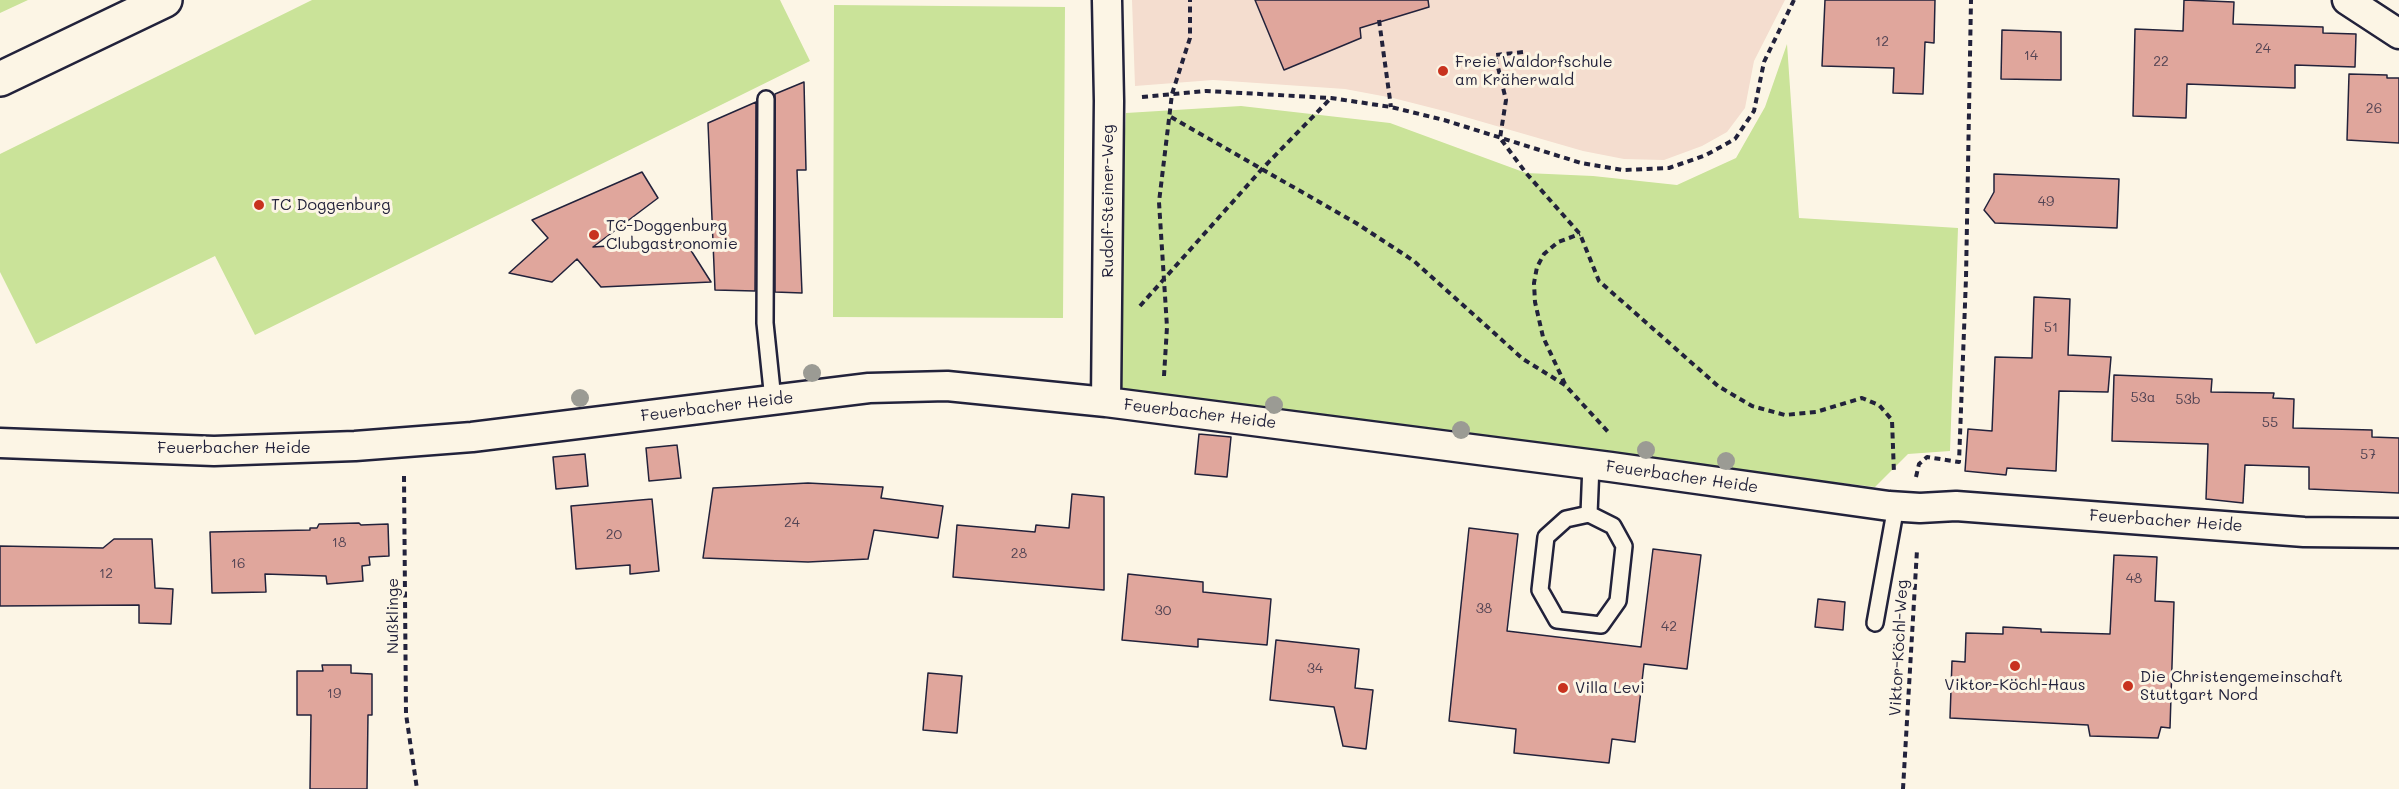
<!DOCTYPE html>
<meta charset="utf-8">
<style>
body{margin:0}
canvas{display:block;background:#fcf5e5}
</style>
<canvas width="2399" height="789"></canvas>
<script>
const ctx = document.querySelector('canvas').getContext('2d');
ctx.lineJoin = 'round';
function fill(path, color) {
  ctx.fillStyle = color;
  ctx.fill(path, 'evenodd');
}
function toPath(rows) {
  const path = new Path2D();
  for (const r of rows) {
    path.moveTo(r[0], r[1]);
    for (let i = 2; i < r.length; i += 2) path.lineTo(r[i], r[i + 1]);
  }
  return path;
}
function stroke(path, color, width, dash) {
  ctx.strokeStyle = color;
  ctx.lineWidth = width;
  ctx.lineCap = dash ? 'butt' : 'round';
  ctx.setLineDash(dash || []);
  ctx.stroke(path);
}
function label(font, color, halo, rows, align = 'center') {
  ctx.font = font + ' Mali,sans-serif';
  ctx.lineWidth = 6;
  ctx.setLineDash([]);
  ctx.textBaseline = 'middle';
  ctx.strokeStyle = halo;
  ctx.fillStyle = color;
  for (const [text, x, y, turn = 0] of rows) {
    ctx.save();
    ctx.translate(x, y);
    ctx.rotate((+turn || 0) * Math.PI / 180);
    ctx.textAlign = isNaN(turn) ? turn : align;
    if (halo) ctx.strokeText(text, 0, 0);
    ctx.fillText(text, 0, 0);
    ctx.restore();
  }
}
fill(toPath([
 [1132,0,1785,0,1754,61,1745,108,1727,132,1702,146,1664,160,1624,159,1583,151,1448,112,1393,98,1345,89,1213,80,1135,86]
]), '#f4ddcf');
fill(toPath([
 [0,0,28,0,0,13],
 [312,0,780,0,810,61,255,335,215,256,36,344,0,272,0,154],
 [834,5,1065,7,1063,318,833,317],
 [1787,44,1799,218,1958,228,1950,451,1908,454,1875,487,1110,396,1126,113,1241,106,1390,123,1526,173,1593,176,1677,185,1736,158,1765,107]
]), '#cae399');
const building = toPath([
 [1255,0,1428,0,1429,7,1360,28,1361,38,1284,70,1255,0],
 [1825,0,1935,0,1934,43,1925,42,1923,94,1893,93,1894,68,1822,66,1825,0],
 [2184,0,2234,2,2233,24,2323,27,2323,33,2356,34,2355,67,2295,65,2295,88,2187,84,2186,118,2133,116,2135,29,2183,31,2184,0],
 [2002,30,2061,32,2061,80,2001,79,2002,30],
 [2349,74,2387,75,2387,78,2399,78,2399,143,2347,140,2349,74],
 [804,82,806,170,797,170,802,293,775,292,775,94,804,82],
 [756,102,755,291,715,290,708,123,756,102],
 [642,172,658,198,593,247,685,241,711,282,601,287,577,259,552,282,509,273,548,238,532,220,642,172],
 [1994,174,2119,179,2117,228,1995,223,1984,210,1994,192,1994,174],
 [2034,297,2070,299,2068,355,2111,357,2108,392,2059,391,2056,471,2007,468,2006,475,1965,471,1968,429,1992,431,1995,357,2032,358,2034,297],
 [2114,375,2212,379,2211,392,2274,393,2273,398,2294,399,2293,428,2372,430,2372,437,2399,438,2399,493,2309,489,2309,467,2245,465,2243,503,2206,499,2208,444,2112,441,2114,375],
 [1199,434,1231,437,1227,477,1195,474,1199,434],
 [677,445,681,478,649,481,646,448,677,445],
 [585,454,588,486,556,489,553,457,585,454],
 [808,483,883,487,881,498,943,506,938,538,874,530,868,559,808,562,703,558,713,488,808,483],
 [1072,494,1104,497,1104,590,953,577,957,525,1035,532,1036,525,1069,528,1072,494],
 [652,499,659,571,630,574,630,565,576,569,571,506,652,499],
 [359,523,361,525,388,524,389,556,369,557,370,565,362,566,363,581,327,584,326,576,265,574,266,592,212,593,210,532,310,530,310,528,317,528,319,524,359,523],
 [1469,528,1518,534,1507,631,1641,647,1653,549,1701,555,1687,669,1644,664,1635,742,1612,739,1609,763,1514,753,1516,729,1449,721,1469,528],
 [114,539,152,539,155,588,173,589,171,624,139,623,139,605,0,606,0,546,103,548,114,539],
 [2114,555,2157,557,2155,601,2174,602,2170,728,2161,727,2158,738,2090,736,2088,725,1950,718,1952,661,1965,662,1966,633,2003,634,2003,627,2041,629,2041,632,2110,634,2114,555],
 [1128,574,1203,582,1203,592,1271,599,1267,645,1198,639,1198,647,1122,640,1128,574],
 [1818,599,1845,602,1843,630,1815,627,1818,599],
 [1276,640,1359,649,1355,688,1373,690,1366,749,1343,746,1334,707,1270,700,1276,640],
 [322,665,351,665,351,673,372,674,372,715,368,715,367,789,310,789,311,715,297,715,297,671,323,671,322,665],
 [928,673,962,676,957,733,923,730,928,673]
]);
fill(building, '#e0a69c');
stroke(building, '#22223b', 1.5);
const lane = toPath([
 [766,99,765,323,773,400],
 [1589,514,1613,526,1624,546,1618,601,1601,625,1557,620,1540,590,1546,537,1566,519,1589,514,1591,465],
 [1875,623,1896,506]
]);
const street = toPath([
 [2347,0,2399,34],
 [1106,402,1109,101,1107,0],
 [0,443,214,451,355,446,472,437,869,388,947,386,1106,402,1611,467,1889,506,1920,508,1956,506,2304,532,2399,533]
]);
const secondary = toPath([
 [0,79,165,0]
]);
stroke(lane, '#22223b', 20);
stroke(street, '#22223b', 33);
stroke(secondary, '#22223b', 38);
stroke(toPath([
 [1379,20,1391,107],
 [1523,52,1495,55,1506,100,1500,138,1526,173,1580,234,1599,281,1718,386,1752,406,1785,415,1816,412,1862,398,1879,405,1892,420,1894,474],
 [1142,97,1206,91,1331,98,1391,107,1444,120,1581,163,1623,170,1669,168,1706,155,1735,139,1754,111,1764,62,1794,0],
 [1171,117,1356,223,1414,261,1523,359,1565,385,1610,434],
 [1140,306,1262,169,1331,98],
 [1164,376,1167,327,1159,202,1172,94,1190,38,1190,0],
 [1565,384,1543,337,1535,302,1534,283,1537,267,1544,254,1558,242,1580,234],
 [404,476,406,714,417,789],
 [1916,477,1919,464,1927,457,1959,462,1966,278,1971,0],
 [1903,789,1917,550]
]), '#22223b', 4, [6, 4.5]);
stroke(lane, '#fcf5e5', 15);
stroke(street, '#fcf5e5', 28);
stroke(secondary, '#fcf5e5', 33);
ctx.fillStyle = '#9b9b94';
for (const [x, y] of [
 [812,373],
 [580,398],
 [1274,405],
 [1461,430],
 [1646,450],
 [1726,461]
]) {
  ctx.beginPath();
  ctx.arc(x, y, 9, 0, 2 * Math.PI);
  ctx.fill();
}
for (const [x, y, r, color] of [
 [1443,71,6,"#c8321e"],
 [259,205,6,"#c8321e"],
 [594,235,6,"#c8321e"],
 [2015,666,6,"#c8321e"],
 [2128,686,6,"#c8321e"],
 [1563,688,6,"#c8321e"]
]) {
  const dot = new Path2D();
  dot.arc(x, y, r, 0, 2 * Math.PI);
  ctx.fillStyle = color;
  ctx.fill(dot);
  stroke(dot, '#fcf5e5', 2);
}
label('14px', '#524353', null, [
 ["12",1882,42],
 ["24",2263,49],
 ["14",2031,56],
 ["22",2161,62],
 ["26",2374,109],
 ["49",2046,202],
 ["51",2051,328],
 ["53a",2143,398],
 ["53b",2188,400],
 ["55",2270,423],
 ["57",2368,455],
 ["24",792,523],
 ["20",614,535],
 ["18",339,543],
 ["28",1019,554],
 ["16",238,564],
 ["12",106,574],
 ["48",2134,579],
 ["38",1484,609],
 ["30",1163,611],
 ["42",1669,627],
 ["34",1315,669],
 ["19",334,694]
]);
label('16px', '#22223b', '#fcf5e5', [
 ["Freie Waldorfschule",1455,62],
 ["am Kräherwald",1455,80],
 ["TC Doggenburg",271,205],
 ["TC-Doggenburg",606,226],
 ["Clubgastronomie",606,244],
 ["Die Christengemeinschaft",2140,677],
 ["Stuttgart Nord",2140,695],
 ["Viktor-Köchl-Haus",2015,685,"center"],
 ["Villa Levi",1575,688]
], 'left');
label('16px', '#22223b', '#fcf5e5', [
 ["Rudolf-Steiner-Weg",1108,201,-90],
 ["Feuerbacher Heide",717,407,-7],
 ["Feuerbacher Heide",1200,414,7],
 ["Feuerbacher Heide",234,448],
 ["Feuerbacher Heide",1682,477,8],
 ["Feuerbacher Heide",2166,521,4],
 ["Nußklinge",393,616,-90],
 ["Viktor-Köchl-Weg",1899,648,-87]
]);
</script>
